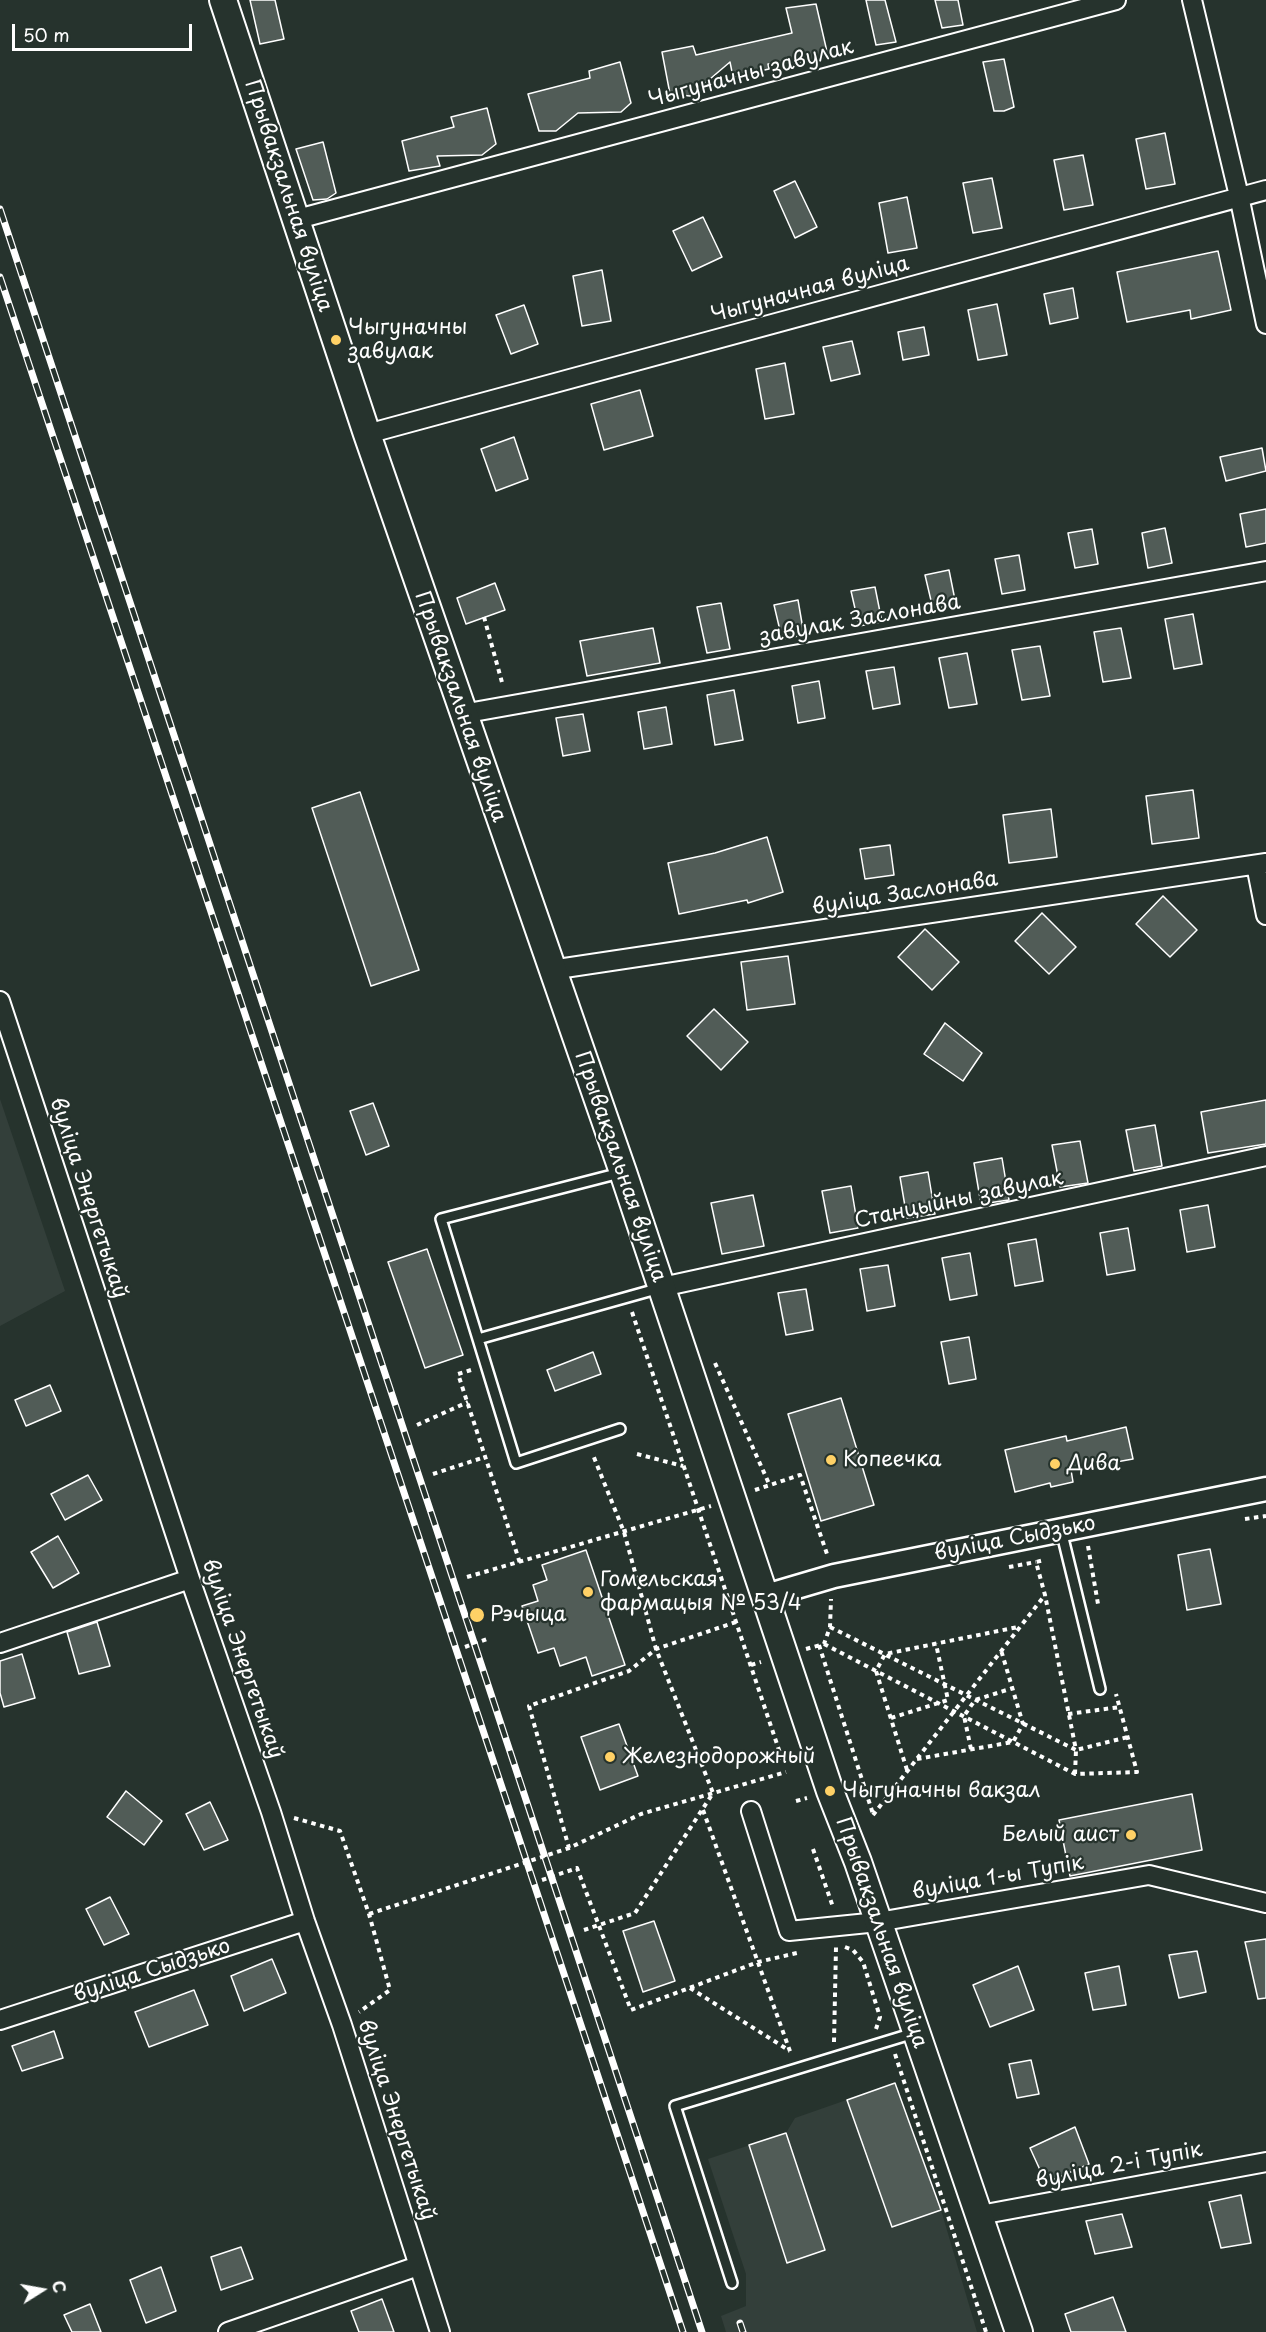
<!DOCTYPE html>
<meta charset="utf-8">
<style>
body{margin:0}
#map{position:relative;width:1266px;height:2332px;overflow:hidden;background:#26332d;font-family:"Playpen Sans",sans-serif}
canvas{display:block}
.north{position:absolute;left:12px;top:2260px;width:60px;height:60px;-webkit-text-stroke:4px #26332d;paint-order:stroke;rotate:79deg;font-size:16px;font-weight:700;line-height:24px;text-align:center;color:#fff}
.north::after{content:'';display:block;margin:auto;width:21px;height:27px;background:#fff;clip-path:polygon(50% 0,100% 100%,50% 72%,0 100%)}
.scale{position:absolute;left:12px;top:24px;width:180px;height:27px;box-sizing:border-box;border:3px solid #fff;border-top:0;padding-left:8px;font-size:18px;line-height:21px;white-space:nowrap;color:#fff;-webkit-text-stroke:4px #26332d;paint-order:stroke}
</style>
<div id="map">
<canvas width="1266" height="2332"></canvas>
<div class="north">С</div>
<div class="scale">50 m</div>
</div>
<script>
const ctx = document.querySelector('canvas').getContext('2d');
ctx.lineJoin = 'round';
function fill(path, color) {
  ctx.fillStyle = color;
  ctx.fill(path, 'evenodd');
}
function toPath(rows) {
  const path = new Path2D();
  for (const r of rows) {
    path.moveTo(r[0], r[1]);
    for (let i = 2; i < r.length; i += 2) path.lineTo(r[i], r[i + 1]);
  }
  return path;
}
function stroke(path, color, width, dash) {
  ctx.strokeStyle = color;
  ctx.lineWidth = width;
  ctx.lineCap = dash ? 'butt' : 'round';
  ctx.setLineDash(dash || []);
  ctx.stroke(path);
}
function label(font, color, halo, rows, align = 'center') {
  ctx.font = font + ' "Playpen Sans",sans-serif';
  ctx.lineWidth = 4.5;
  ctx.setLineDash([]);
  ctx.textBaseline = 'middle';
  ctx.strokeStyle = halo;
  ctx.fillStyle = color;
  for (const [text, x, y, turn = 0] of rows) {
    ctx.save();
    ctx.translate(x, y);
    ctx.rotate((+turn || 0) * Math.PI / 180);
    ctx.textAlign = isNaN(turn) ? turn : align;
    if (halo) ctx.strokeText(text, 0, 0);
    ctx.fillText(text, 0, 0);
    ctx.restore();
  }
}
fill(toPath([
 [0,1099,65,1291,0,1326],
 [895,2083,941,2210,977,2332,726,2332,721,2316,746,2306,746,2274,708,2159,786,2133,795,2118]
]), '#333f3a');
const building = toPath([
 [250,0,275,0,284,39,260,44,250,0],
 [866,0,885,0,896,42,876,45,866,0],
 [935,0,958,0,963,25,942,28,935,0],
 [816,4,828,56,813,61,768,64,769,69,733,77,730,62,690,96,670,94,662,52,693,46,696,55,792,33,786,8,816,4],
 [1004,59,1014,107,1004,111,994,111,983,62,1004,59],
 [620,62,631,103,621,112,578,113,556,131,539,131,528,94,590,78,589,71,620,62],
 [487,108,496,144,482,155,437,156,440,166,409,171,402,141,454,127,451,117,487,108],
 [1165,133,1175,184,1146,189,1136,139,1165,133],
 [323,142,336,193,327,199,313,200,296,149,323,142],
 [1083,155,1093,205,1064,210,1054,160,1083,155],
 [992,178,1002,228,973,233,963,183,992,178],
 [795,181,817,227,795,238,774,191,795,181],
 [907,197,917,248,888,253,879,203,907,197],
 [703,217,722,257,692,271,673,231,703,217],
 [1218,251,1231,310,1191,319,1190,310,1127,322,1117,272,1218,251],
 [602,270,611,321,582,326,573,276,602,270],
 [1073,288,1078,318,1050,324,1044,294,1073,288],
 [997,304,1007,355,978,360,968,310,997,304],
 [524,305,538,344,511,354,496,315,524,305],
 [924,327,929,355,903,360,898,332,924,327],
 [852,341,860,374,831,381,823,347,852,341],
 [785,363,794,414,765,419,756,369,785,363],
 [640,390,653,436,604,450,591,404,640,390],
 [514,437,528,479,496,491,481,449,514,437],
 [1262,448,1266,471,1226,481,1220,457,1262,448],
 [1266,509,1266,543,1246,547,1240,514,1266,509],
 [1165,528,1172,563,1148,568,1142,533,1165,528],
 [1092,529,1098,564,1075,568,1068,533,1092,529],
 [1019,555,1025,590,1002,594,995,559,1019,555],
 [949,570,956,605,933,609,925,575,949,570],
 [495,583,505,610,466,624,457,598,495,583],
 [875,587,882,622,859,626,851,591,875,587],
 [798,600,804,635,782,639,774,605,798,600],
 [721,603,730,649,707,653,697,607,721,603],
 [1193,614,1202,664,1174,669,1165,619,1193,614],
 [653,628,660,663,587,676,580,641,653,628],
 [1121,628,1131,678,1103,682,1094,632,1121,628],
 [1040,646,1050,696,1022,700,1012,650,1040,646],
 [967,653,977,704,949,708,939,658,967,653],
 [894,667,900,704,873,709,866,671,894,667],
 [819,681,825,718,798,723,792,686,819,681],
 [734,690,743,740,715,745,707,695,734,690],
 [666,707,672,744,644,749,638,712,666,707],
 [583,714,590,751,563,756,556,718,583,714],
 [1193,790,1199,838,1152,844,1146,796,1193,790],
 [360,792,419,970,371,986,312,808,360,792],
 [1051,809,1057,857,1009,863,1003,815,1051,809],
 [767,837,783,892,748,903,747,900,679,914,668,863,715,853,767,837],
 [890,845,894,875,865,879,860,849,890,845],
 [1163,896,1197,930,1170,957,1136,924,1163,896],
 [1042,913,1076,947,1049,974,1015,941,1042,913],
 [925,929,959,962,932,990,898,957,925,929],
 [788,956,795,1004,747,1010,741,962,788,956],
 [714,1009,748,1042,721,1070,687,1036,714,1009],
 [945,1023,982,1053,963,1081,924,1054,945,1023],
 [1266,1100,1266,1144,1208,1153,1201,1112,1266,1100],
 [373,1103,389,1146,366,1155,350,1111,373,1103],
 [1155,1125,1162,1166,1134,1171,1126,1130,1155,1125],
 [1080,1141,1088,1183,1060,1187,1052,1145,1080,1141],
 [1002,1158,1009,1200,981,1204,974,1163,1002,1158],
 [928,1172,935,1214,907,1218,900,1177,928,1172],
 [851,1186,858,1228,830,1233,822,1191,851,1186],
 [753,1195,764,1246,722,1254,711,1203,753,1195],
 [1208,1205,1215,1247,1187,1252,1180,1210,1208,1205],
 [1128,1228,1135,1270,1107,1275,1100,1233,1128,1228],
 [1036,1239,1043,1281,1015,1286,1008,1244,1036,1239],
 [427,1249,463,1355,425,1368,388,1262,427,1249],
 [970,1253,977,1295,950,1300,942,1258,970,1253],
 [888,1265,895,1306,867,1311,860,1269,888,1265],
 [806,1289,813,1330,786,1335,778,1293,806,1289],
 [969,1337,976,1379,949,1384,941,1342,969,1337],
 [593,1352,601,1374,555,1391,547,1370,593,1352],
 [50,1385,61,1411,26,1426,15,1400,50,1385],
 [841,1398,874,1505,821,1521,788,1414,841,1398],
 [1126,1427,1133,1459,1071,1470,1073,1482,1051,1487,1050,1483,1015,1492,1005,1450,1066,1436,1067,1441,1126,1427],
 [88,1475,102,1500,65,1520,51,1494,88,1475],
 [58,1536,79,1573,53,1588,31,1552,58,1536],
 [1210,1549,1221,1604,1187,1610,1178,1555,1210,1549],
 [586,1550,625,1665,592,1676,586,1657,560,1666,554,1648,538,1653,522,1606,538,1601,533,1585,547,1580,542,1565,586,1550],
 [97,1622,110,1666,79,1674,67,1632,97,1622],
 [22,1654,35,1698,4,1707,0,1693,0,1661,22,1654],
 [619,1724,638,1776,600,1790,581,1737,619,1724],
 [126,1791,162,1821,144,1845,107,1817,126,1791],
 [1192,1794,1202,1850,1070,1876,1059,1820,1192,1794],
 [210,1802,228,1840,204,1850,186,1814,210,1802],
 [110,1897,129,1934,104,1945,86,1909,110,1897],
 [654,1921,675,1981,643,1992,623,1931,654,1921],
 [1266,1939,1266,1998,1258,1999,1245,1942,1266,1939],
 [1197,1951,1206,1992,1179,1998,1169,1955,1197,1951],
 [272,1959,286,1993,244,2011,231,1976,272,1959],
 [1018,1966,1034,2010,990,2027,973,1985,1018,1966],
 [1119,1966,1126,2005,1093,2010,1085,1973,1119,1966],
 [194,1990,208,2025,149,2047,135,2012,194,1990],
 [54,2031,63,2058,22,2071,12,2046,54,2031],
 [1031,2060,1039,2094,1017,2098,1009,2064,1031,2060],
 [895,2083,941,2210,892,2227,847,2100,895,2083],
 [1075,2127,1089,2164,1046,2183,1030,2148,1075,2127],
 [786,2133,825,2250,787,2263,749,2145,786,2133],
 [1241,2195,1251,2243,1221,2248,1209,2202,1241,2195],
 [1122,2214,1132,2247,1095,2254,1086,2221,1122,2214],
 [241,2247,253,2279,221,2290,211,2257,241,2247],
 [161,2267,176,2311,146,2323,130,2280,161,2267],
 [1113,2297,1126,2332,1071,2332,1065,2314,1113,2297],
 [382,2299,394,2332,359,2332,351,2311,382,2299],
 [90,2304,101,2332,72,2332,64,2315,90,2304]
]);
fill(building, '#515c57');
stroke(building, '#fff', 1.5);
const service = toPath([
 [620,1173,441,1219,478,1339,660,1288],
 [478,1339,516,1463,620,1429],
 [1061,1530,1100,1689],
 [732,2283,675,2106,914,2033]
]);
const minor = toPath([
 [1192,0,1239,196,1266,324],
 [294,220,1116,0],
 [367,434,1266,190],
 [462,714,1266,571],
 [1256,865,1266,915],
 [551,970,1266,863],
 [0,1001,190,1579,271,1812,305,1921,342,2025,440,2332],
 [662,1287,1266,1156],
 [0,1643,190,1579],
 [751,1811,789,1931,878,1922,1149,1875,1266,1903],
 [0,2020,305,1921],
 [980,2215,1266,2162],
 [228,2332,418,2266]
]);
const tertiary = toPath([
 [766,1596,834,1576,1266,1489]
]);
const secondary = toPath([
 [223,0,367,434,623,1172,830,1791,858,1862,1019,2332]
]);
stroke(service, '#fff', 14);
stroke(minor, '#fff', 22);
stroke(tertiary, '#fff', 27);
stroke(secondary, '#fff', 30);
stroke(toPath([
 [484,617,503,686],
 [632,1312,782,1759],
 [715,1363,770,1486],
 [471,1370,458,1374,520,1563],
 [417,1425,468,1402],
 [637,1454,683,1466],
 [433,1474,485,1457],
 [755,1490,800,1475,827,1554],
 [1245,1519,1266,1516],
 [1088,1546,1098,1604],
 [1009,1567,1036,1562],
 [467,1577,711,1506],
 [736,1622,656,1649,629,1671,529,1706,569,1848,641,1814,786,1772],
 [830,1627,1076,1750,1045,1595,1036,1562,1044,1560],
 [824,1644,1075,1774,1137,1772,1116,1694],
 [819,1645,873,1814],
 [465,1647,487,1639],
 [806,1649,824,1644,830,1627,831,1599],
 [751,1665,761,1662],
 [1068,1714,1120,1707],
 [891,1718,948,1700,936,1644],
 [971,1749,964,1716,975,1700,1013,1688],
 [917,1759,1013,1742,1023,1724,1001,1650],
 [907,1770,876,1671,885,1654,1018,1627],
 [1075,1774,1076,1750,1128,1737],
 [796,1801,807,1798],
 [703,1810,791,2054],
 [873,1815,1045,1595],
 [294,1818,340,1831,369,1914,390,1990,359,2012],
 [813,1849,833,1907],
 [542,1880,577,1868,631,2010,758,1962,797,1953],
 [584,1930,635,1913,713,1793,656,1649,624,1532,593,1455],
 [845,1947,853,1950,863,1962,880,2017,876,2029],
 [690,1988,790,2051],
 [834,2042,836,1947],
 [895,2054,986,2332]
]), '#fff', 4, [4.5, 4.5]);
stroke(service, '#26332d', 9);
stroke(minor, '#26332d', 18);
stroke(tertiary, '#26332d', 22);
stroke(secondary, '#26332d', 26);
const rail = toPath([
 [0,209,702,2332],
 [0,277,683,2332],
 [740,2323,743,2332]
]);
stroke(rail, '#fff', 7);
stroke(rail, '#26332d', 4.5, [14]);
stroke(toPath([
 [369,1914,569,1848]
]), '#fff', 4, [4.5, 4.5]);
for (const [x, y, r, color] of [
 [336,340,6,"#ffd166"],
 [831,1460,6,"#ffd166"],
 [1055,1464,6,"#ffd166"],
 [588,1592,6,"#ffd166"],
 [477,1615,8,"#ffd166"],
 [610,1757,6,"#ffd166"],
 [830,1791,6,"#ffd166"],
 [1131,1835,6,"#ffd166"]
]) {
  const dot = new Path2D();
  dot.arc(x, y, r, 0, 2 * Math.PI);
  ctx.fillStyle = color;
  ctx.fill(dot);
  stroke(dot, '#26332d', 2);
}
label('21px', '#fff', '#26332d', [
 ["Чыгуначны завулак",751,74,-15],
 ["Прывакзальная вуліца",288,196,72],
 ["Чыгуначная вуліца",810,290,-15],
 ["завулак Заслонава",860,620,-10],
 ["Прывакзальная вуліца",460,707,71],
 ["вуліца Заслонава",905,894,-9],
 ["Прывакзальная вуліца",620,1167,71],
 ["вуліца Энергетыкаў",88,1198,72],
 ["Станцыйны завулак",959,1200,-12],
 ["вуліца Сыдзько",1015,1539,-11],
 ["вуліца Энергетыкаў",242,1659,71],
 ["вуліца 1-ы Тупік",998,1878,-10],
 ["Прывакзальная вуліца",881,1933,71],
 ["вуліца Сыдзько",152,1971,-18],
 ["вуліца Энергетыкаў",396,2120,72],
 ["вуліца 2-і Тупік",1119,2166,-11]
]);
label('21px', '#fff', '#26332d', [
 ["Чыгуначны",348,328],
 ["завулак",348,352],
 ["Копеечка",843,1460],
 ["Дива",1067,1464],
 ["Гомельская",600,1580],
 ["фармацыя № 53/4",600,1604],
 ["Рэчыца",490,1615],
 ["Железнодорожный",622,1757],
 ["Чыгуначны вакзал",842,1791],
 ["Белый аист",1119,1835,"right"]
], 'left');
</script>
